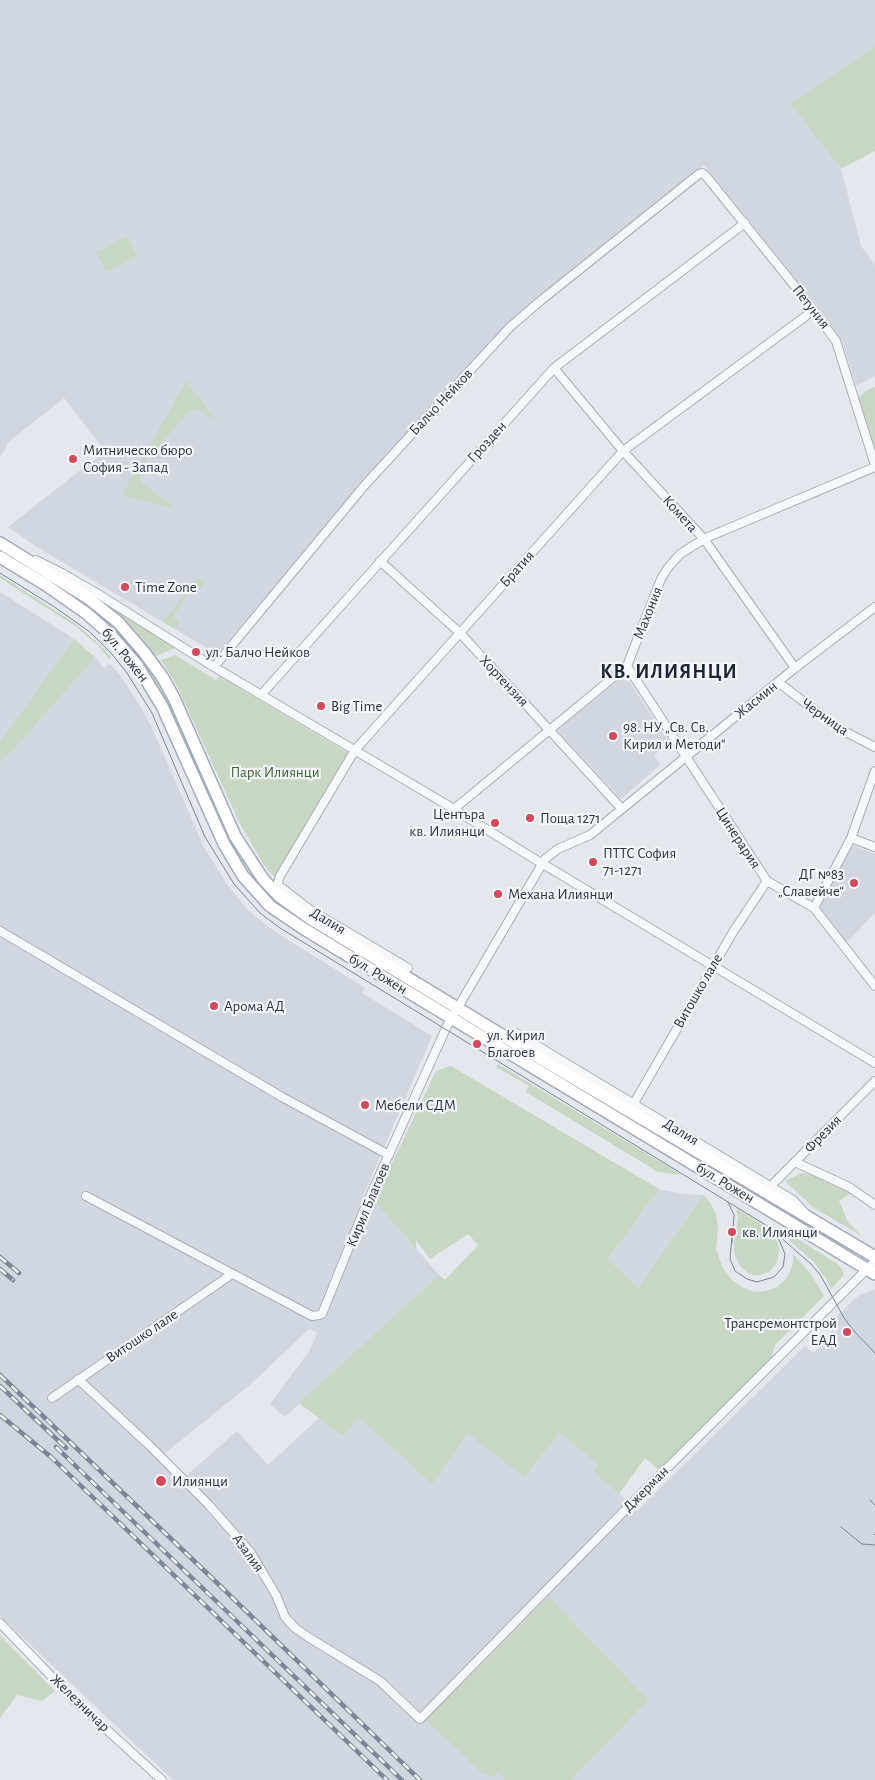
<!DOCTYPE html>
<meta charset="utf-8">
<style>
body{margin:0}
canvas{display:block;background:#e4e7ec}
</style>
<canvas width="875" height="1780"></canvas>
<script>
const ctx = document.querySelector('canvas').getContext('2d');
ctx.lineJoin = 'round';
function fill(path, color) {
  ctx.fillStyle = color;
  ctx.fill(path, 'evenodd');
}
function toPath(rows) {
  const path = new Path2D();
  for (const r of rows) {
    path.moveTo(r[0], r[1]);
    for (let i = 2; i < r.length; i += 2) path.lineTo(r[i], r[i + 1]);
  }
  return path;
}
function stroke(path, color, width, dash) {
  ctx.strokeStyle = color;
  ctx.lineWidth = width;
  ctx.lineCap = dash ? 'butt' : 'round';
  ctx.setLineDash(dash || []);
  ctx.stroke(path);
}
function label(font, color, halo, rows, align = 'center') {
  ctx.font = font + ' "Alegreya Sans",sans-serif';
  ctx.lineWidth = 4.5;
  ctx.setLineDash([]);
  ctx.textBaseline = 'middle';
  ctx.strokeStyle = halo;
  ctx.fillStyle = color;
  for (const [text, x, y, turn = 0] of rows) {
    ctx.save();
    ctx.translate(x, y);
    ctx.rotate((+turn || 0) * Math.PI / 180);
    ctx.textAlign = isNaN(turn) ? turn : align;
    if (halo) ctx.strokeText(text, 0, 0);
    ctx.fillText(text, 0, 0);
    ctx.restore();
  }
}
fill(toPath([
 [0,0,875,0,875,46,792,104,841,169,861,246,875,265,875,376,856,386,842,341,810,296,704,165,529,307,363,484,217,654,40,549,8,527,105,451,64,398,6,444,8,445,0,457],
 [0,592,68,635,95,657,104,668,110,664,120,675,142,709,153,730,203,845,226,883,249,911,274,931,365,988,362,993,432,1036,363,1196,374,1201,439,1275,285,1417,270,1404,310,1350,317,1333,309,1329,251,1384,164,1454,186,1476,237,1431,268,1465,319,1418,342,1436,358,1416,467,1433,559,1433,599,1464,593,1472,638,1510,805,1346,813,1353,830,1336,829,1334,832,1330,834,1332,839,1327,835,1318,857,1297,869,1291,875,1290,875,1780,173,1780,0,1616],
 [620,679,629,681,668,741,654,756,660,765,621,799,557,730],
 [852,845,875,854,875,913,846,943,818,906,839,871],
 [659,1189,683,1194,703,1195,638,1288,608,1259]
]), '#d2d6de');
fill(toPath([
 [875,46,875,151,841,169,791,104],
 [127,236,137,256,106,272,96,252],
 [186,381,217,421,200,411,195,409,189,411,144,463,139,478,143,484,172,505,172,508,122,495],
 [875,387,875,448,859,398,865,391],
 [0,548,54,581,96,610,119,630,132,645,164,690,180,721,220,816,234,845,256,879,273,898,287,909,317,928,440,1002,438,1005,330,940,271,901,254,881,231,848,217,818,176,724,163,696,145,669,129,648,0,553],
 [58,574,97,597,175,648,154,657],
 [0,575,76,624,99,644,111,657,109,659,98,645,75,626,0,578],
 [198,577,205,581,200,590,192,586,173,617,179,621,175,629,163,622],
 [74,639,95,657,13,750,0,761,0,742],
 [175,655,216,680,219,676,348,753,276,876,272,875,264,865,239,822,177,686,161,660],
 [472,1021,651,1130,853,1251,851,1255,470,1025],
 [498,1064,682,1175,658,1172,526,1092,529,1086,496,1067],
 [451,1066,659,1189,608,1259,638,1288,703,1195,710,1202,716,1214,718,1228,716,1249,722,1266,731,1279,742,1287,754,1292,765,1291,777,1287,786,1279,791,1270,793,1263,793,1254,811,1274,824,1296,775,1345,771,1359,659,1470,645,1458,619,1494,593,1472,598,1464,559,1433,524,1477,467,1433,432,1484,359,1417,342,1436,299,1403,439,1275,445,1280,478,1245,468,1234,430,1259,416,1240,416,1249,374,1201,436,1071],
 [526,1069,729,1191,726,1192,525,1071],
 [802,1173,809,1174,851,1193,839,1201,848,1222,862,1236,814,1208,785,1181],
 [736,1208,758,1222,772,1234,776,1240,779,1247,778,1258,776,1264,769,1272,760,1275,754,1275,748,1273,739,1265,735,1256,734,1247,738,1217],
 [779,1227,839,1265,843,1271,843,1276,831,1289,826,1279,813,1261,793,1244],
 [549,1597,648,1700,571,1780,505,1780,498,1773,495,1777,482,1773,426,1720],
 [0,1635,55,1691,42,1701,17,1695,0,1718]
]), '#c9d6c5');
const minor = toPath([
 [554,368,623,451,704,539,795,668],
 [36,560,62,573,98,594,214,667,454,809,528,855,875,1063],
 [380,561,460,633,622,809],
 [627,666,767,881,814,908,875,986],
 [214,667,364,486,510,327,539,302,699,174,702,173,706,176,802,295,836,341,875,465],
 [778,682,838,728,875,747],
 [261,695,554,368,745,223],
 [454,809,627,666,661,579,667,569,680,554,704,539,720,532,875,467],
 [851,838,875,847],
 [814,908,851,838,875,771],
 [0,931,282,1097,389,1155],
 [408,968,309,909,278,885,278,882,280,876,355,750,623,451,814,310],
 [516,1033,793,1200,805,1213],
 [634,1103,733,932,767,881],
 [795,1162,849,1187,875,1205],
 [771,1186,875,1081],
 [86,1196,312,1316,319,1315,322,1314,366,1205,447,1026,545,859,558,849,590,835,795,668,875,607],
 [78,1379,149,1445,208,1504,251,1553,276,1595,285,1617,295,1628,308,1637,380,1681,420,1719,631,1504,875,1261],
 [52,1398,232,1274],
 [0,1623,74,1700,162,1780]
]);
const primary = toPath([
 [0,543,88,598,118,622,144,652,163,678,174,698,235,836,263,879,279,896,311,919,538,1057,875,1257],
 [0,557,46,585,86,613,110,634,137,665,162,706,224,844,243,876,270,906,304,929,875,1274]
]);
stroke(minor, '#a9aeb7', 10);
stroke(primary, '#a3abb8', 14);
stroke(minor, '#f7f8fa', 8);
stroke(primary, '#fff', 11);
stroke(toPath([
 [0,573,53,606,90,632,111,653,127,673,152,713,205,837,234,884,260,913,280,928,769,1227,812,1265,821,1276,844,1318,854,1331,875,1353],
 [728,1202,734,1215,732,1243],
 [732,1236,730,1259,735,1271,747,1279,757,1282,774,1277,783,1267,785,1254,777,1235],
 [870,1500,875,1505],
 [841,1527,862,1544,875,1545],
 [874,1534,875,1535]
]), '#7d8696', 1);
const rail = toPath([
 [0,1257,19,1273],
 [0,1269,13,1280],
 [0,1375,212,1578,420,1780],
 [0,1386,66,1448],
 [0,1415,51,1457,387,1780],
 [56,1447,402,1780]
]);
stroke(rail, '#7d8696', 4.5);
stroke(rail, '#f4f6f9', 2.5, [8]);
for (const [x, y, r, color] of [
 [73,459,5,"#d1495b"],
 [125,587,5,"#d1495b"],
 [196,652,5,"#d1495b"],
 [321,706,5,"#d1495b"],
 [613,736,5,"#d1495b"],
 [530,818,5,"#d1495b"],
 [495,823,5,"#d1495b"],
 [593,862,5,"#d1495b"],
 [854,883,5,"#d1495b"],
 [498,894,5,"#d1495b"],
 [214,1006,5,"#d1495b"],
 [477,1044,5,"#d1495b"],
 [365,1105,5,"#d1495b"],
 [732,1232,5,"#d1495b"],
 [847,1332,5,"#d1495b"],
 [161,1481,6,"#d1495b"]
]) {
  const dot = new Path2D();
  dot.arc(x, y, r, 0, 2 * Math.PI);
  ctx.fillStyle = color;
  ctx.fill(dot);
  stroke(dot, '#f4f6f9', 2);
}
label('15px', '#2b3445', '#f4f6f9', [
 ["Петуния",811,307,52],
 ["Балчо Нейков",441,402,-47],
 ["Грозден",487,442,-48],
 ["Комета",680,514,48],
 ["Братия",517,569,-48],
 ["Махония",648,613,-68],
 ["бул. Рожен",125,655,51],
 ["Хортензия",504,681,47],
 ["Жасмин",756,700,-39],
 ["Черница",825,717,35],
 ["Цинерария",738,838,57],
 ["Далия",328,921,31],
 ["бул. Рожен",378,974,31],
 ["Витошко лале",698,991,-60],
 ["Далия",681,1132,31],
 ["Фрезия",823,1134,-46],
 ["бул. Рожен",725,1183,31],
 ["Кирил Благоев",368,1205,-67],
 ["Витошко лале",142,1336,-34],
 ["Джерман",646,1489,-45],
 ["Азалия",248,1553,54],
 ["Железничар",80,1703,44]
]);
label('15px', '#2b3445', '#f4f6f9', [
 ["Митническо бюро",83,450],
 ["София - Запад",83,467],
 ["Time Zone",135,587],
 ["ул. Балчо Нейков",206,652],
 ["Big Time",331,706],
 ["98. НУ „Св. Св.",623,727],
 ["Кирил и Методи“",623,744],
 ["Центъра",485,814,"right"],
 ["кв. Илиянци",485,831,"right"],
 ["Поща 1271",540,818],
 ["ПТТС София",603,853],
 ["71-1271",603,870],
 ["ДГ №83",844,874,"right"],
 ["„Славейче“",844,891,"right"],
 ["Механа Илиянци",508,894],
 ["Арома АД",224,1006],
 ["ул. Кирил",487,1035],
 ["Благоев",487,1052],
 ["Мебели СДМ",375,1105],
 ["кв. Илиянци",742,1232],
 ["Трансремонтстрой",837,1323,"right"],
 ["ЕАД",837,1340,"right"],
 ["Илиянци",172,1481]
], 'left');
label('15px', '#3f6138', '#f4f6f9', [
 ["Парк Илиянци",275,772]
]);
ctx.letterSpacing = '1px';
label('bold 20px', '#1d2536', '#f4f6f9', [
 ["КВ. ИЛИЯНЦИ",669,672]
]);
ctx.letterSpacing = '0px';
</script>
